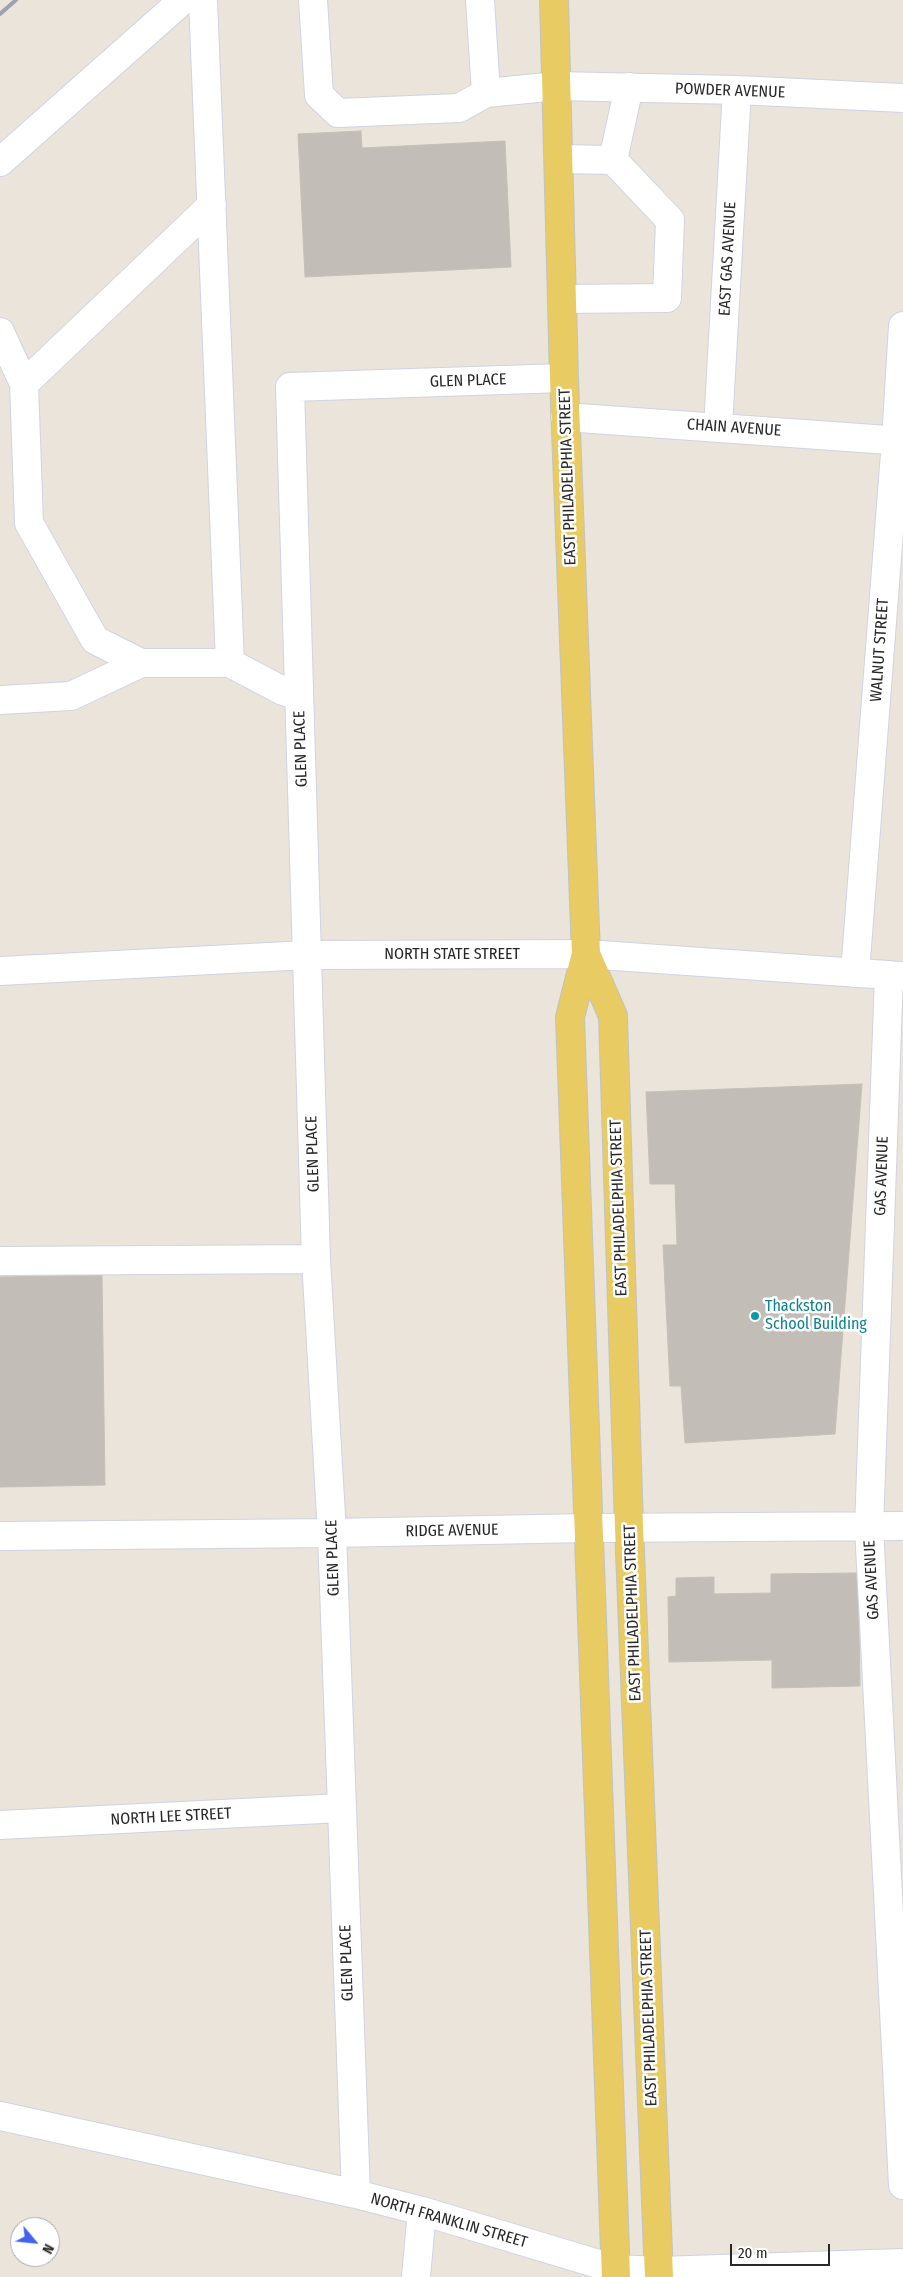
<!DOCTYPE html>
<style>
body{margin:0}
#map{position:relative;width:903px;height:2277px;overflow:hidden;background:#eae4db;font-family:"Fira Sans Condensed",sans-serif}
canvas{display:block}
.north{position:absolute;left:10px;top:2217px;width:50px;height:50px;box-sizing:border-box;background:#fff;border:1px solid #a9a9a9;border-radius:50%;rotate:118deg;font-size:14px;font-weight:700;line-height:20px;text-align:center;color:#282828}
.north::after{content:'';display:block;margin:auto;width:18px;height:22px;background:#4360ee;clip-path:polygon(50% 0,100% 100%,50% 72%,0 100%)}
.scale{position:absolute;left:730px;top:2244px;width:100px;height:22px;box-sizing:border-box;border:2px solid #282828;border-top:0;padding-left:6px;font-size:15px;line-height:18px;white-space:nowrap;color:#282828;-webkit-text-stroke:4px #fff;paint-order:stroke}
</style>
<div id="map">
<canvas width="903" height="2277"></canvas>
<div class="north">N</div>
<div class="scale">20 m</div>
</div>
<script>
const ctx = document.querySelector('canvas').getContext('2d');
ctx.lineJoin = 'round';
function fill(path, color) {
  ctx.fillStyle = color;
  ctx.fill(path, 'evenodd');
}
function toPath(rows) {
  const path = new Path2D();
  for (const r of rows) {
    path.moveTo(r[0], r[1]);
    for (let i = 2; i < r.length; i += 2) path.lineTo(r[i], r[i + 1]);
  }
  return path;
}
function stroke(path, color, width, dash) {
  ctx.strokeStyle = color;
  ctx.lineWidth = width;
  ctx.lineCap = dash ? 'butt' : 'round';
  ctx.setLineDash(dash || []);
  ctx.stroke(path);
}
function label(font, color, halo, rows, align = 'center') {
  ctx.font = font + ' "Fira Sans Condensed",sans-serif';
  ctx.lineWidth = 5;
  ctx.setLineDash([]);
  ctx.textBaseline = 'middle';
  ctx.strokeStyle = halo;
  ctx.fillStyle = color;
  for (const [text, x, y, turn = 0] of rows) {
    ctx.save();
    ctx.translate(x, y);
    ctx.rotate((+turn || 0) * Math.PI / 180);
    ctx.textAlign = isNaN(turn) ? turn : align;
    if (halo) ctx.strokeText(text, 0, 0);
    ctx.fillText(text, 0, 0);
    ctx.restore();
  }
}
const building = toPath([
 [361,131,362,148,505,141,511,267,305,277,298,134,361,131],
 [862,1084,835,1434,685,1443,681,1386,670,1386,663,1245,677,1245,675,1184,650,1184,646,1092,862,1084],
 [102,1275,105,1485,0,1487,0,1277,102,1275],
 [858,1573,860,1686,772,1688,772,1660,669,1662,668,1597,676,1596,676,1578,714,1577,714,1594,771,1593,771,1574,858,1573]
]);
fill(building, '#c2beb7');
stroke(building, '#c5c0b5', 1);
const minor = toPath([
 [203,0,230,663],
 [313,0,319,95,338,113,459,108,486,93,557,86,737,90,903,98],
 [480,0,486,93],
 [560,159,613,160,670,220,667,298,562,299],
 [613,160,629,87],
 [0,162,183,0],
 [0,332,24,384],
 [565,417,903,441],
 [718,427,737,90],
 [141,663,95,640,29,523,24,384,212,205],
 [0,700,71,696,141,663,230,663,283,691,299,696],
 [0,971,307,955,586,954,903,976],
 [855,973,896,440,903,326],
 [889,975,869,1527,903,2185],
 [0,1261,316,1259],
 [0,1536,332,1533,588,1528,903,1526],
 [0,1825,342,1808],
 [0,2116,356,2194,422,2211,615,2269,659,2271,903,2263],
 [356,2194,332,1533,316,1259,290,387,564,378],
 [416,2277,422,2211]
]);
const major = toPath([
 [554,0,564,378,586,954,570,1017,616,2277],
 [586,954,613,1016,629,1527,659,2277]
]);
stroke(minor, '#d0d3e1', 30);
stroke(major, '#c3c3c3', 30);
stroke(minor, '#fff', 28);
stroke(major, '#e8cb62', 28);
stroke(toPath([
 [0,14,16,0]
]), '#9ea1b2', 4);
for (const [x, y, r, color] of [
 [755,1316,5,"#0f9aa8"]
]) {
  const dot = new Path2D();
  dot.arc(x, y, r, 0, 2 * Math.PI);
  ctx.fillStyle = color;
  ctx.fill(dot);
  stroke(dot, '#fff', 2);
}
label('16px', '#282828', '#fff', [
 ["POWDER AVENUE",730,91,2],
 ["EAST GAS AVENUE",728,259,-87],
 ["GLEN PLACE",468,381,-2],
 ["CHAIN AVENUE",734,428,4],
 ["EAST PHILADELPHIA STREET",568,477,-92],
 ["WALNUT STREET",880,650,-86],
 ["GLEN PLACE",301,749,-92],
 ["NORTH STATE STREET",452,955],
 ["GLEN PLACE",313,1154,-92],
 ["GAS AVENUE",882,1176,-88],
 ["EAST PHILADELPHIA STREET",619,1208,-92],
 ["RIDGE AVENUE",452,1531,-1],
 ["GLEN PLACE",333,1558,-92],
 ["GAS AVENUE",872,1580,-93],
 ["EAST PHILADELPHIA STREET",633,1613,-92],
 ["NORTH LEE STREET",171,1817,-3],
 ["GLEN PLACE",347,1963,-92],
 ["EAST PHILADELPHIA STREET",649,2018,-92],
 ["NORTH FRANKLIN STREET",449,2221,16]
]);
label('16px', '#0d838f', '#fff', [
 ["Thackston",765,1307],
 ["School Building",765,1325]
], 'left');
</script>
